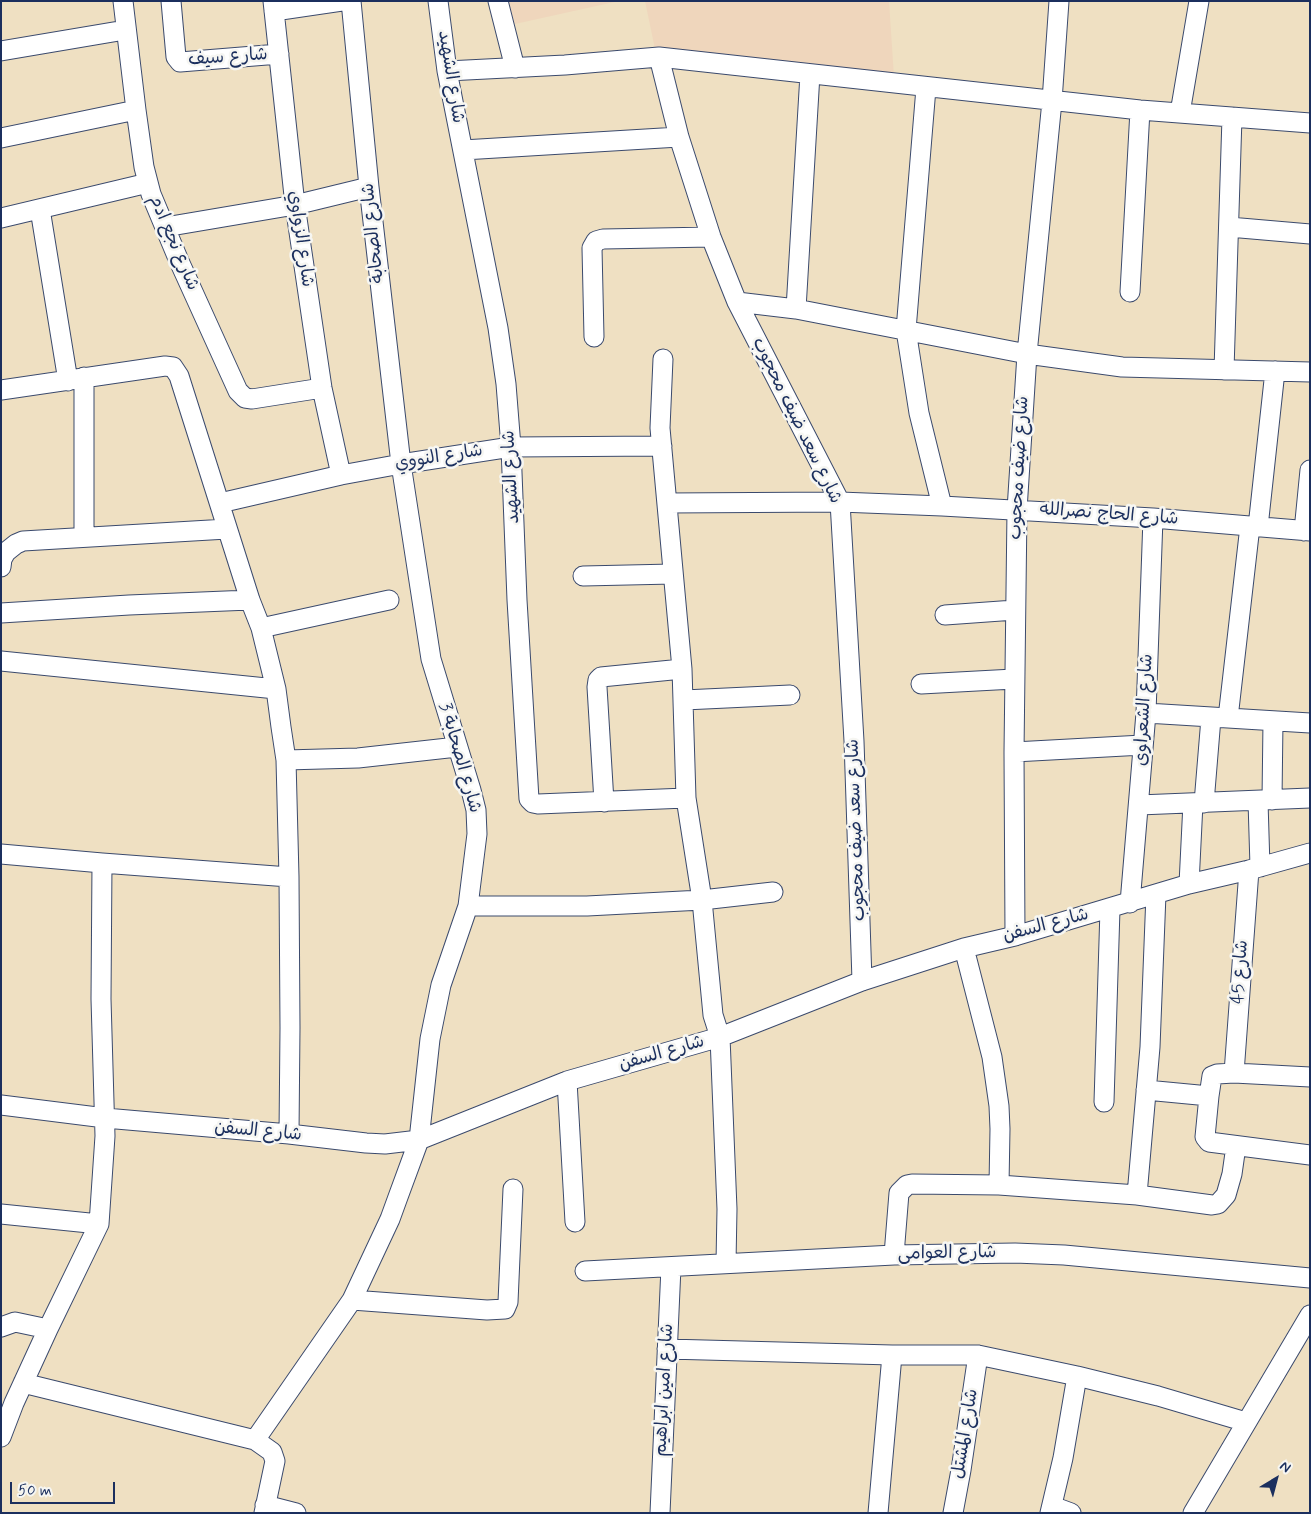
<!DOCTYPE html>
<meta charset="utf-8">
<style>
body{margin:0}
#map{position:relative;width:1311px;height:1514px;overflow:hidden;background:#efe0c2;font-family:Mynerve,sans-serif}
canvas{display:block}
.frame{position:absolute;inset:0;border:2px solid #1b2f5e;pointer-events:none}
.north{position:absolute;left:1251px;top:1454px;width:50px;height:50px;-webkit-text-stroke:4px #f6f6f2;paint-order:stroke;rotate:37deg;font-size:14px;font-weight:700;line-height:20px;text-align:center;color:#1b2f5e}
.north::after{content:'';display:block;margin:auto;width:18px;height:22px;background:#1b2f5e;clip-path:polygon(50% 0,100% 100%,50% 72%,0 100%)}
.scale{position:absolute;left:10px;top:1482px;width:105px;height:22px;box-sizing:border-box;border:2px solid #1b2f5e;border-top:0;padding-left:6px;font-size:15px;line-height:18px;white-space:nowrap;color:#1b2f5e;-webkit-text-stroke:4px #f6f6f2;paint-order:stroke}
</style>
<div id="map">
<canvas width="1311" height="1514"></canvas>
<div class="frame"></div>
<div class="north">N</div>
<div class="scale">50 m</div>
</div>
<script>
const ctx = document.querySelector('canvas').getContext('2d');
ctx.lineJoin = 'round';
function fill(path, color) {
  ctx.fillStyle = color;
  ctx.fill(path, 'evenodd');
}
function toPath(rows) {
  const path = new Path2D();
  for (const r of rows) {
    path.moveTo(r[0], r[1]);
    for (let i = 2; i < r.length; i += 2) path.lineTo(r[i], r[i + 1]);
  }
  return path;
}
function stroke(path, color, width, dash) {
  ctx.strokeStyle = color;
  ctx.lineWidth = width;
  ctx.lineCap = dash ? 'butt' : 'round';
  ctx.setLineDash(dash || []);
  ctx.stroke(path);
}
function label(font, color, halo, rows, align = 'center') {
  ctx.font = font + ' Mynerve,"Playpen Sans Arabic",sans-serif';
  ctx.lineWidth = 5;
  ctx.setLineDash([]);
  ctx.textBaseline = 'middle';
  ctx.strokeStyle = halo;
  ctx.fillStyle = color;
  for (const [text, x, y, turn = 0] of rows) {
    ctx.save();
    ctx.translate(x, y);
    ctx.rotate((+turn || 0) * Math.PI / 180);
    ctx.textAlign = isNaN(turn) ? turn : align;
    if (halo) ctx.strokeText(text, 0, 0);
    ctx.fillText(text, 0, 0);
    ctx.restore();
  }
}
fill(toPath([
 [508,1,619,1,515,24],
 [645,1,889,1,894,77,656,54]
]), '#efd6bc');
const minor = toPath([
 [123,1,136,110,144,167,151,194,179,261,238,391,245,398,252,399,322,388],
 [171,1,176,57,180,62,279,54],
 [273,1,295,205,322,388,341,475],
 [438,1,447,71,498,328,506,384,511,447,517,600,529,799,533,803,538,804,686,798],
 [498,1,515,68],
 [274,11,342,1],
 [1,51,125,30],
 [659,57,679,137,711,237,737,302,840,502,854,741,862,981],
 [447,71,565,65,659,57,1140,110,1310,123],
 [926,88,906,330,919,413,942,506],
 [1180,113,1199,1],
 [1,138,136,110],
 [463,150,679,137],
 [40,209,68,381],
 [1,218,148,183],
 [165,227,295,205,369,187],
 [1229,227,1310,234],
 [1130,292,1140,110],
 [737,302,796,309,1027,354,1122,367,1310,372],
 [796,309,810,74],
 [594,337,592,248,596,241,603,239,711,237],
 [663,359,660,428,682,669,686,798,702,900,713,1015,720,1037,727,1209,726,1263],
 [1224,370,1232,117],
 [84,377,84,536],
 [1,390,165,366,173,367,179,376,250,600,261,628,276,689,281,727,286,760,289,877,290,1028,289,1134],
 [220,503,341,475,401,464,511,447,662,446],
 [667,503,840,502,942,506,1153,518,1310,531],
 [1258,527,1275,371],
 [1304,531,1310,470],
 [1,567,2,559,6,552,16,544,23,541,227,529],
 [583,576,673,574],
 [1,613,129,605,250,600],
 [945,615,1015,610],
 [261,628,389,600],
 [1,661,276,689],
 [921,684,1014,679],
 [684,700,790,695],
 [1146,713,1310,723],
 [1228,718,1250,526],
 [1014,752,1143,745],
 [286,760,358,758,457,747],
 [1272,800,1273,721],
 [1258,801,1260,867],
 [604,802,597,687,598,680,601,677,682,669],
 [1204,803,1211,718],
 [1139,805,1310,798],
 [1,854,102,863,289,877],
 [1189,884,1193,803],
 [1130,903,1146,713,1153,518],
 [468,906,587,906,702,900,773,892],
 [1015,936,1014,752,1017,510,1027,354,1052,101,1059,1],
 [964,948,992,1057,999,1106,1000,1129,999,1185],
 [1234,1073,1249,870],
 [567,1081,575,1222],
 [1146,1090,1209,1096,1205,1137,1209,1142,1310,1155],
 [1209,1096,1212,1076,1217,1074,1234,1073,1310,1077],
 [1104,1102,1110,909],
 [1,1105,105,1118,289,1134,366,1143,385,1144,419,1140,567,1081,720,1037,862,981,964,948,1015,936,1189,884,1249,870,1310,853],
 [1137,1195,1150,1047,1156,894],
 [1,1214,99,1224],
 [894,1255,899,1193,907,1185,912,1184,999,1185,1137,1195,1212,1205,1218,1204,1226,1195,1232,1174,1236,1146],
 [585,1271,894,1255,1015,1253,1064,1255,1310,1278],
 [352,1300,487,1310,505,1309,508,1302,513,1189],
 [1,1327,15,1322,48,1329],
 [667,1349,892,1355,978,1355,1077,1376,1158,1396,1246,1422],
 [23,1383,255,1440,272,1452,275,1461,264,1513],
 [1,1437,14,1403,48,1329,99,1224,105,1136,101,999,102,863],
 [255,1440,352,1300,390,1219,398,1197,419,1140,430,1039,441,985,468,906,477,834,476,810,471,790,431,659,401,464,369,187,351,1],
 [265,1505,296,1513],
 [1052,1506,1071,1513],
 [660,1513,671,1267],
 [878,1513,892,1355],
 [953,1513,961,1470,978,1355],
 [1050,1513,1063,1458,1077,1376],
 [1193,1513,1310,1315]
]);
stroke(minor, '#3b4a6d', 21);
stroke(minor, '#fff', 19);
label('18px', '#1b2f5e', '#f6f6f2', [
 ["شارع سيف",228,58,-4],
 ["شارع الشهيد",450,77,81],
 ["شارع الصحابة",374,233,-96],
 ["شارع الزواوي",300,239,82],
 ["شارع نجع ادم",173,243,67],
 ["شارع سعد ضيف محجوب",796,421,64],
 ["شارع النووي",439,458,-9],
 ["شارع ضيف محجوب",1020,468,-87],
 ["شارع الشهيد",512,477,-93],
 ["شارع الحاج نصرالله",1109,515,4],
 ["شارع الشعراوى",1145,710,-87],
 ["شارع الصحابة 3",459,758,74],
 ["شارع سعد ضيف محجوب",857,830,-92],
 ["شارع السفن",1046,926,-15],
 ["شارع 45",1241,972,-86],
 ["شارع السفن",662,1054,-16],
 ["شارع السفن",258,1132,5],
 ["شارع العوامى",947,1254,-1],
 ["شارع امين ابراهيم",665,1390,-87],
 ["شارع المشتل",966,1434,-81]
]);
</script>
